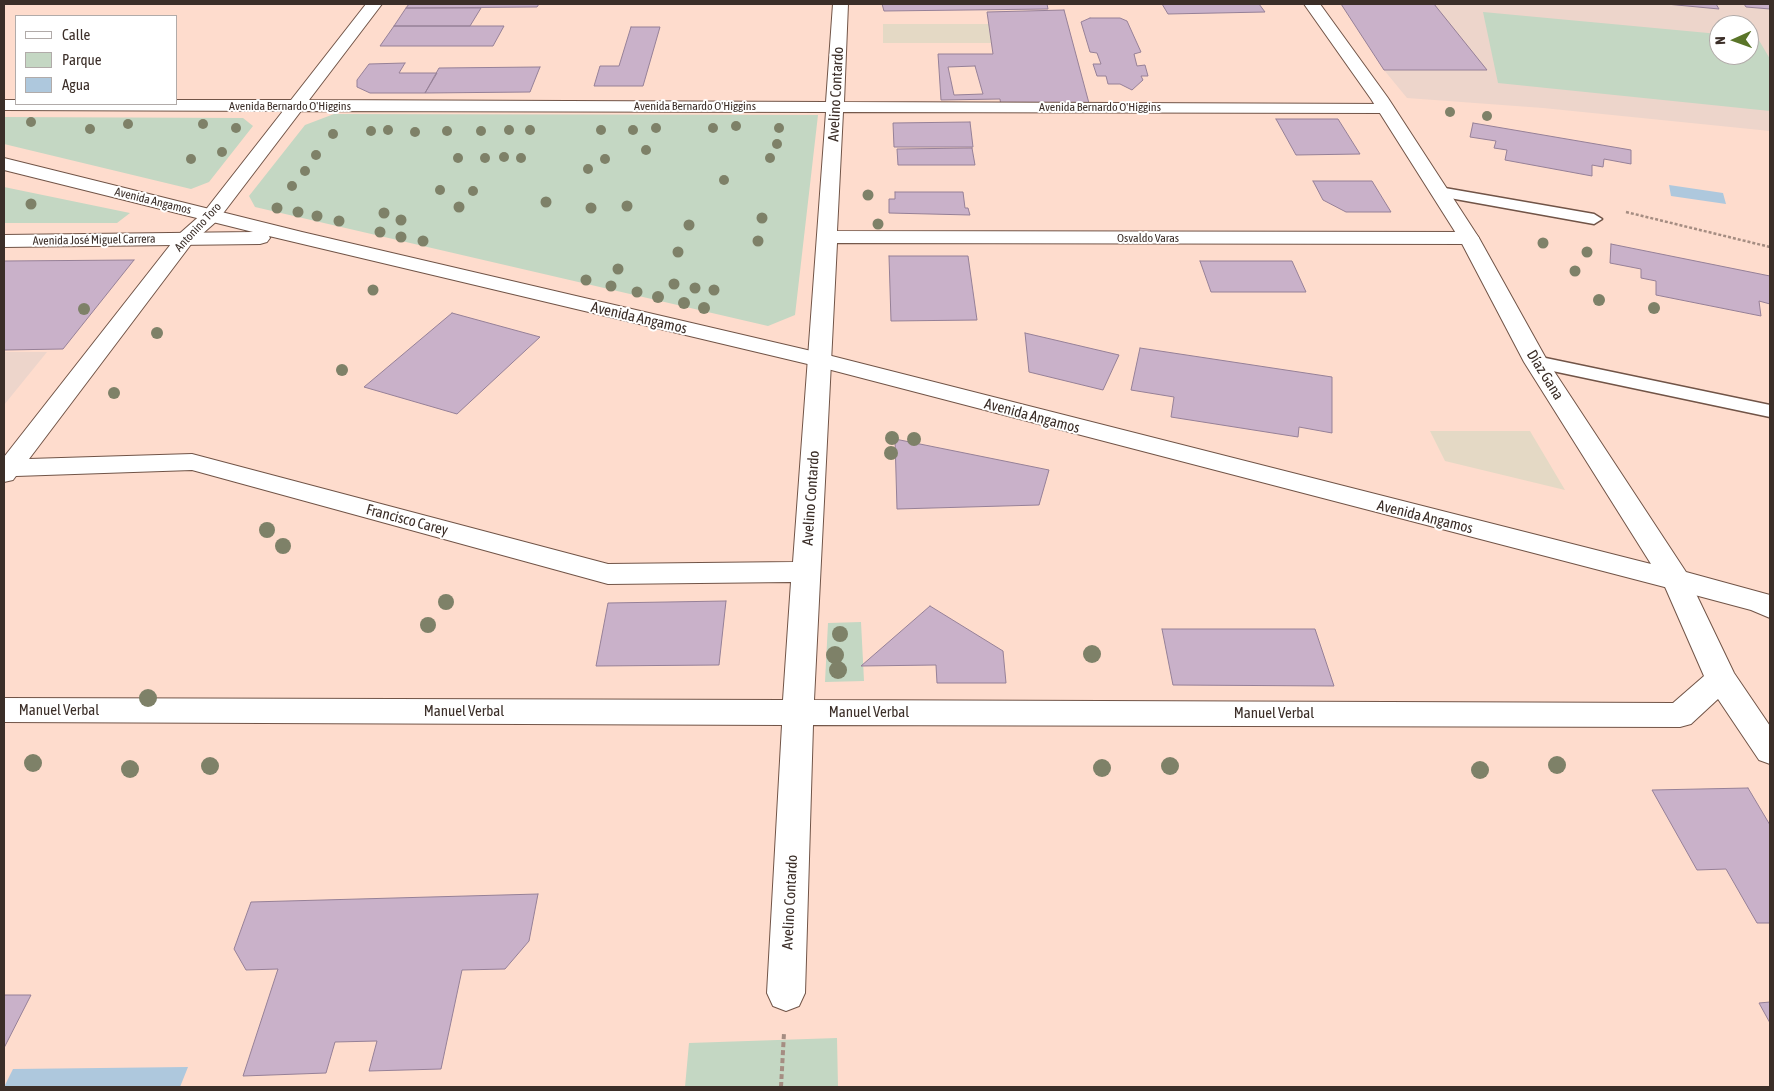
<!DOCTYPE html>
<meta charset="utf-8">
<style>
body{margin:0}
#map{position:relative;width:1774px;height:1091px;overflow:hidden;background:#fedccd;font-family:"Asap Condensed",sans-serif}
canvas{display:block}
.frame{position:absolute;inset:0;border:5px solid #3b2e28;pointer-events:none}
.legend{position:absolute;left:15px;top:15px;width:162px;height:90px;box-sizing:border-box;background:#fff;border:1px solid #b1aba9;margin:0;padding:6px 9px;list-style:none;font-size:15px;color:#3b2e28}
.legend li{display:flex;align-items:center;gap:10px;height:25px}
.legend b{width:25px;border:1px solid #b1aba9}
.north{position:absolute;left:1709px;top:15px;width:50px;height:50px;box-sizing:border-box;background:#fff;border:1px solid #b1aba9;border-radius:50%;rotate:268deg;font-size:14px;font-weight:700;line-height:20px;text-align:center;color:#3b2e28}
.north::after{content:'';display:block;margin:auto;width:18px;height:22px;background:#5a7529;clip-path:polygon(50% 0,100% 100%,50% 72%,0 100%)}
</style>
<div id="map">
<canvas width="1774" height="1091"></canvas>
<div class="frame"></div>
<ul class="legend">
<li><b style="height:6px;background:#fff"></b>Calle</li>
<li><b style="height:14px;background:#c4d7c3"></b>Parque</li>
<li><b style="height:14px;background:#aec8dd"></b>Agua</li>
</ul>
<div class="north">N</div>
</div>
<script>
const ctx = document.querySelector('canvas').getContext('2d');
ctx.lineJoin = 'round';
function fill(path, color) {
  ctx.fillStyle = color;
  ctx.fill(path, 'evenodd');
}
function toPath(rows) {
  const path = new Path2D();
  for (const r of rows) {
    path.moveTo(r[0], r[1]);
    for (let i = 2; i < r.length; i += 2) path.lineTo(r[i], r[i + 1]);
  }
  return path;
}
function stroke(path, color, width, dash) {
  ctx.strokeStyle = color;
  ctx.lineWidth = width;
  ctx.lineCap = dash ? 'butt' : 'round';
  ctx.setLineDash(dash || []);
  ctx.stroke(path);
}
function label(font, color, halo, rows, align = 'center') {
  ctx.font = font + ' "Asap Condensed",sans-serif';
  ctx.lineWidth = 4;
  ctx.setLineDash([]);
  ctx.textBaseline = 'middle';
  ctx.strokeStyle = halo;
  ctx.fillStyle = color;
  for (const [text, x, y, turn = 0] of rows) {
    ctx.save();
    ctx.translate(x, y);
    ctx.rotate((+turn || 0) * Math.PI / 180);
    ctx.textAlign = isNaN(turn) ? turn : align;
    if (halo) ctx.strokeText(text, 0, 0);
    ctx.fillText(text, 0, 0);
    ctx.restore();
  }
}
fill(toPath([
 [883,24,989,24,991,43,883,43],
 [1430,431,1530,431,1565,490,1445,461]
]), '#e4d9c5');
fill(toPath([
 [1341,4,1770,4,1770,131,1543,108,1407,98,1384,70],
 [1719,25,1749,25,1749,55,1719,55],
 [4,352,47,352,4,405]
]), '#edd5cb');
fill(toPath([
 [1483,12,1719,34,1719,55,1749,55,1749,37,1757,37,1770,59,1770,111,1498,83],
 [334,114,818,115,795,315,768,326,255,207,249,196,305,125],
 [4,117,243,118,253,126,209,182,191,189,4,144],
 [4,187,130,213,117,223,4,223],
 [861,622,864,681,825,682,828,623],
 [837,1038,838,1087,685,1087,689,1043]
]), '#c4d7c3');
fill(toPath([
 [1669,185,1723,193,1726,204,1671,196],
 [188,1067,180,1087,4,1087,13,1069]
]), '#aec8dd');
const building = toPath([
 [409,4,539,4,537,7,406,8,409,4],
 [882,4,1047,4,1048,9,884,11,882,4],
 [1162,4,1259,4,1265,12,1168,14,1162,4],
 [1341,4,1434,4,1487,70,1384,70,1341,4],
 [1666,4,1716,4,1719,9,1666,4],
 [1744,4,1770,4,1770,9,1746,7,1744,4],
 [406,8,481,8,470,26,394,26,406,8],
 [1064,10,1090,107,1001,107,1000,99,941,100,938,54,993,54,987,12,1064,10],
 [1090,18,1120,18,1127,21,1141,52,1134,54,1137,66,1145,65,1148,76,1141,76,1143,80,1132,90,1120,84,1108,84,1106,76,1097,76,1093,64,1101,64,1097,53,1090,52,1081,22,1090,18],
 [394,26,504,26,493,46,380,46,394,26],
 [631,27,660,27,643,86,594,86,600,66,619,66,631,27],
 [405,63,399,73,437,73,425,93,370,93,357,87,357,80,369,64,405,63],
 [975,66,983,94,954,95,948,67,975,66],
 [540,67,530,92,425,93,439,68,540,67],
 [1276,119,1338,119,1360,154,1296,155,1276,119],
 [970,122,973,147,894,147,893,123,970,122],
 [1473,123,1631,150,1631,164,1604,159,1603,167,1592,165,1592,176,1505,160,1507,150,1494,148,1496,141,1470,137,1473,123],
 [972,148,975,165,898,165,897,149,972,148],
 [1313,181,1372,181,1391,212,1346,212,1323,200,1313,181],
 [895,192,963,192,965,208,968,208,970,215,889,213,889,199,895,199,895,192],
 [1611,244,1770,276,1770,304,1759,301,1761,316,1656,295,1656,281,1641,278,1641,269,1610,263,1611,244],
 [889,256,968,256,977,320,891,321,889,256],
 [134,260,63,349,4,350,4,261,134,260],
 [1200,261,1292,261,1306,292,1211,292,1200,261],
 [452,313,540,337,457,414,364,387,452,313],
 [1025,333,1119,355,1103,390,1029,372,1025,333],
 [1140,348,1332,377,1332,433,1299,427,1298,437,1171,417,1174,397,1131,390,1140,348],
 [895,439,1049,470,1039,505,897,509,895,439],
 [726,601,719,665,596,666,608,603,726,601],
 [930,606,1003,651,1006,683,937,683,936,665,861,666,930,606],
 [1162,629,1315,629,1334,686,1173,685,1162,629],
 [1748,788,1770,825,1770,923,1757,923,1726,869,1697,870,1652,790,1748,788],
 [538,894,529,941,505,969,462,970,441,1069,369,1071,377,1041,335,1042,326,1073,243,1076,278,969,246,970,234,949,251,902,538,894],
 [4,995,31,995,4,1048,4,995],
 [1770,1002,1770,1023,1759,1003,1770,1002]
]);
fill(building, '#c9b1c9');
stroke(building, '#968097', 1);
const lane = toPath([
 [1439,187,1594,214,1602,219,1594,224,1433,195,1431,192,1433,189,1439,187],
 [1536,356,1770,405,1770,417,1529,366,1526,362,1529,358,1536,356]
]);
const street = toPath([
 [366,4,382,4,309,100,826,102,833,4,848,4,844,102,1391,104,1394,108,1391,112,1385,113,843,112,837,231,1469,232,1476,234,1479,238,1476,242,1469,244,837,243,814,700,1673,703,1704,676,1662,580,1666,573,1676,570,1686,573,1734,673,1770,726,1770,764,1759,760,1718,699,1691,724,1680,727,813,725,805,993,799,1006,786,1011,773,1006,767,993,782,725,4,722,4,698,783,700,791,582,608,584,192,470,16,476,13,480,4,482,4,457,178,235,204,212,283,111,4,110,4,100,16,100,16,104,176,104,176,100,291,100,366,4],
 [301,111,826,112,793,562,608,564,192,454,29,459,192,243,218,220,301,111]
]);
const secondary = toPath([
 [1304,4,1320,4,1388,98,1479,238,1548,362,1686,572,1770,595,1770,618,1751,610,1676,590,816,366,269,236,270,238,267,242,260,244,4,247,4,235,253,232,4,170,4,158,302,232,820,353,1651,564,1524,362,1459,238,1371,99,1304,4]
]);
stroke(lane, '#715447', 3);
stroke(street, '#715447', 2);
stroke(secondary, '#715447', 2);
stroke(toPath([
 [1626,212,1770,247]
]), '#a58d82', 2.5, [3, 2]);
stroke(toPath([
 [781,1087,784,1033]
]), '#a58d82', 4, [5, 3]);
fill(lane, '#fff');
fill(street, '#fff');
fill(secondary, '#fff');
ctx.fillStyle = '#7e8168';
for (const [x, y, r] of [
 [1450,112,5],
 [1487,116,5],
 [31,122,5],
 [128,124,5],
 [203,124,5],
 [736,126,5],
 [236,128,5],
 [656,128,5],
 [713,128,5],
 [779,128,5],
 [90,129,5],
 [388,130,5],
 [509,130,5],
 [530,130,5],
 [601,130,5],
 [633,130,5],
 [371,131,5],
 [447,131,5],
 [481,131,5],
 [415,132,5],
 [333,134,5],
 [777,144,5],
 [646,150,5],
 [222,152,5],
 [316,155,5],
 [504,157,5],
 [458,158,5],
 [485,158,5],
 [521,158,5],
 [770,158,5],
 [191,159,5],
 [605,159,5],
 [588,169,5],
 [305,171,5],
 [724,180,5],
 [292,186,5],
 [440,190,5],
 [473,191,5],
 [868,195,5.5],
 [546,202,5.5],
 [31,204,5.5],
 [627,206,5.5],
 [459,207,5.5],
 [277,208,5.5],
 [591,208,5.5],
 [298,212,5.5],
 [384,213,5.5],
 [317,216,5.5],
 [762,218,5.5],
 [401,220,5.5],
 [339,221,5.5],
 [878,224,5.5],
 [689,225,5.5],
 [380,232,5.5],
 [401,237,5.5],
 [423,241,5.5],
 [758,241,5.5],
 [1543,243,5.5],
 [678,252,5.5],
 [1587,252,5.5],
 [618,269,5.5],
 [1575,271,5.5],
 [586,280,5.5],
 [674,284,5.5],
 [611,286,5.5],
 [695,288,5.5],
 [373,290,5.5],
 [714,290,5.5],
 [637,292,5.5],
 [658,297,6],
 [1599,300,6],
 [684,303,6],
 [704,308,6],
 [1654,308,6],
 [84,309,6],
 [157,333,6],
 [342,370,6],
 [114,393,6],
 [892,438,7],
 [914,439,7],
 [891,453,7],
 [267,530,8],
 [283,546,8],
 [446,602,8],
 [428,625,8],
 [840,634,8],
 [1092,654,9],
 [835,655,9],
 [838,670,9],
 [148,698,9],
 [33,763,9],
 [1557,765,9],
 [210,766,9],
 [1170,766,9],
 [1102,768,9],
 [130,769,9],
 [1480,770,9]
]) {
  ctx.beginPath();
  ctx.arc(x, y, r, 0, 2 * Math.PI);
  ctx.fill();
}
label('12px', '#3b2e28', '#fff', [
 ["Avenida Bernardo O'Higgins",290,106],
 ["Avenida Bernardo O'Higgins",695,106],
 ["Avenida Bernardo O'Higgins",1100,107],
 ["Avenida Angamos",153,201,14],
 ["Antonino Toro",198,227,-47],
 ["Osvaldo Varas",1148,238],
 ["Avenida José Miguel Carrera",94,240,-1]
]);
label('15px', '#3b2e28', '#fff', [
 ["Avelino Contardo",836,94,-87],
 ["Avenida Angamos",639,318,13],
 ["Díaz Gana",1545,375,58],
 ["Avenida Angamos",1032,416,15],
 ["Avelino Contardo",811,498,-86],
 ["Avenida Angamos",1425,517,14],
 ["Francisco Carey",407,520,15],
 ["Manuel Verbal",59,710],
 ["Manuel Verbal",464,711],
 ["Manuel Verbal",869,712],
 ["Manuel Verbal",1274,713],
 ["Avelino Contardo",790,902,-87]
]);
</script>
